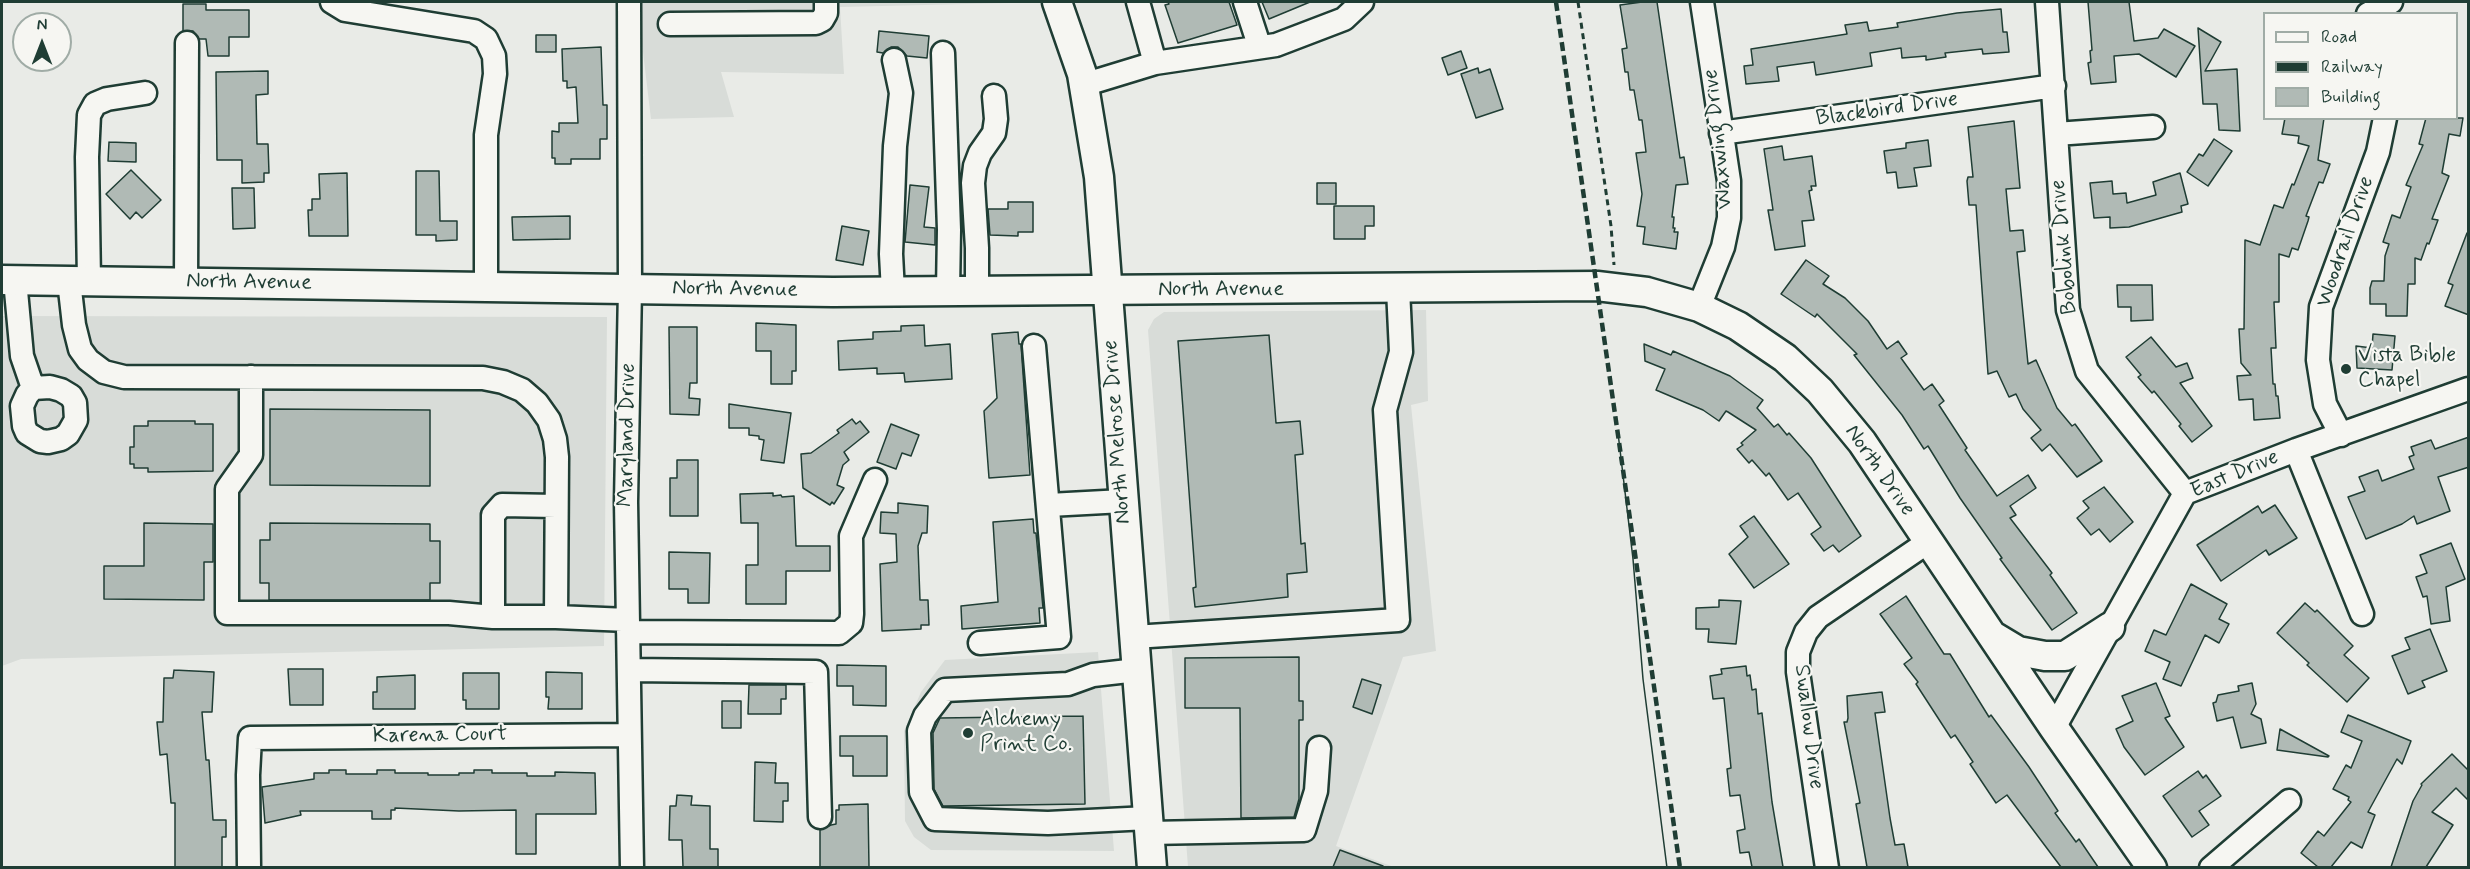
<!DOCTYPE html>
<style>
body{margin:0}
#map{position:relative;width:2470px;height:869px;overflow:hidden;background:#e9ebe7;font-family:Mynerve,sans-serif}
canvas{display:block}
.frame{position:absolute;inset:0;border:3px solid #1f3d34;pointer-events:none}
.legend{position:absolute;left:2263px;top:12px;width:195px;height:108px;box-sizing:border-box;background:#f6f6f2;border:2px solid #a0aca6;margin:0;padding:8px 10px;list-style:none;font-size:18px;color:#1f3d34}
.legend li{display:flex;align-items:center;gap:12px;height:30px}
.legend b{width:30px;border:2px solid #a0aca6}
.north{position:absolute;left:12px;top:12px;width:60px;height:60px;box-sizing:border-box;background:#f6f6f2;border:2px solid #a0aca6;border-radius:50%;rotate:0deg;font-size:16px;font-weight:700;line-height:24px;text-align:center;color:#1f3d34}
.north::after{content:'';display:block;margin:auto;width:21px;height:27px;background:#1f3d34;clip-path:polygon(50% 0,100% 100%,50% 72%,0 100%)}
</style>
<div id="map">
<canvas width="2470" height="869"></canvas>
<div class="frame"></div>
<ul class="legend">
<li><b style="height:8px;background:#f6f6f2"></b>Road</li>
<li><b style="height:8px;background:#1f3d34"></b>Railway</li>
<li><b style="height:16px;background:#b0bab5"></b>Building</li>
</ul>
<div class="north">N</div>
</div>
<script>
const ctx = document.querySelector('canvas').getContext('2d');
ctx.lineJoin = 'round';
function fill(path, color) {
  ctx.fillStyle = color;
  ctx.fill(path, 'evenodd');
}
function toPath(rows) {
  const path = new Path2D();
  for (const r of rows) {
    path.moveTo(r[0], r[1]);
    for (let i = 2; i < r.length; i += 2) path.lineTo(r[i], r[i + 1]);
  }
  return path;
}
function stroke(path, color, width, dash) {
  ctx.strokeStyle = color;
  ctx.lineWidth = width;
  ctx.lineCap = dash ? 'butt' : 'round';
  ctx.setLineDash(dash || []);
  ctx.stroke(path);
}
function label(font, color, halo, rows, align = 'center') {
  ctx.font = font + ' Mynerve,sans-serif';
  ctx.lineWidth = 4.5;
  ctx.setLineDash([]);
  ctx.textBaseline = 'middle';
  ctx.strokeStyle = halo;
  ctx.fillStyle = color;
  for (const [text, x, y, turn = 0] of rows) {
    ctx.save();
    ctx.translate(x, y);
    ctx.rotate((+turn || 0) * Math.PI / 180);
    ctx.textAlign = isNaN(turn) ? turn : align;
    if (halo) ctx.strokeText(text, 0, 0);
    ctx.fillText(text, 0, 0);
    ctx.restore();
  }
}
fill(toPath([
 [637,2,1008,2,1009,3,840,7,844,74,721,72,734,117,651,119],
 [1426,310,1428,401,1411,405,1436,651,1403,657,1336,846,1394,867,1188,867,1148,330,1154,319,1164,312],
 [2,316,607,317,604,646,21,659,2,666],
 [1098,652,1114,851,931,850,914,837,905,821,904,731,921,692,945,660]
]), '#d8dcd8');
const building = toPath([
 [1168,2,1229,2,1237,25,1178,43,1165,5,1169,4,1168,2],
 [1262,2,1310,2,1269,19,1262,2],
 [1642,2,1657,2,1680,158,1684,157,1688,184,1676,185,1672,217,1674,217,1673,228,1675,228,1674,232,1678,232,1676,249,1643,244,1645,227,1637,226,1642,194,1636,153,1646,152,1642,120,1639,120,1634,90,1630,90,1628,72,1625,72,1622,49,1627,48,1620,5,1642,2],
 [2088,2,2129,2,2134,41,2158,38,2164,29,2195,46,2176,77,2139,54,2114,56,2116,82,2091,84,2088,63,2091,62,2090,51,2092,50,2088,2],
 [183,4,206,4,206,10,249,10,249,37,229,37,229,56,208,56,206,39,199,39,193,31,183,31,183,4],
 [2001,9,2003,32,2007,32,2009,52,1983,54,1982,49,1945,53,1946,57,1926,60,1926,56,1902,58,1901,48,1870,53,1872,66,1816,75,1814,62,1777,67,1779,81,1746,84,1744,66,1753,65,1751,49,1847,34,1845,25,1867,22,1869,31,1898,27,1897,23,1957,13,2001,9],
 [2198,28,2221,42,2205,71,2237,69,2240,131,2219,130,2217,104,2203,104,2198,28],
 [879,31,929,36,927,58,907,56,898,47,891,47,883,53,877,52,879,31],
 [536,35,556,35,556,52,536,52,536,35],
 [601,47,603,105,607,105,607,139,600,139,600,159,571,159,571,164,555,164,555,158,552,158,552,131,559,132,559,123,578,123,576,87,567,88,567,81,563,81,562,49,601,47],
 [1461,51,1467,68,1448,75,1442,58,1461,51],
 [1478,68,1479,73,1490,69,1503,109,1476,118,1461,74,1478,68],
 [268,71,268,94,256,95,257,144,268,144,269,173,264,173,264,182,242,183,242,160,217,160,216,72,268,71],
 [2285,118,2324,118,2318,160,2330,164,2323,183,2319,182,2306,216,2309,217,2308,221,2298,250,2292,248,2289,257,2279,254,2279,302,2274,302,2276,348,2271,348,2273,384,2275,384,2276,396,2278,396,2280,418,2254,420,2253,399,2239,400,2237,376,2251,375,2241,363,2239,329,2244,329,2245,240,2260,245,2274,205,2283,208,2292,184,2294,185,2309,146,2298,143,2299,136,2282,134,2285,118],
 [2426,118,2463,118,2460,136,2449,134,2442,173,2449,176,2432,219,2438,220,2429,244,2427,243,2421,260,2415,258,2415,284,2408,284,2407,316,2386,316,2386,304,2370,304,2370,288,2372,281,2384,281,2385,256,2389,244,2383,242,2392,215,2400,218,2411,187,2406,185,2423,145,2419,144,2426,118],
 [2014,121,2020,188,2006,189,2010,231,2023,230,2025,251,2017,252,2028,364,2036,360,2057,408,2072,426,2075,424,2102,461,2077,477,2050,444,2042,451,2031,438,2041,430,2023,409,2016,394,2009,397,1997,371,1988,374,1976,205,1969,205,1967,181,1968,177,1973,177,1968,127,2014,121],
 [2214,139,2232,151,2208,186,2187,172,2199,154,2203,156,2214,139],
 [1928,140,1931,166,1914,168,1917,186,1898,188,1896,172,1887,173,1884,151,1906,148,1906,143,1928,140],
 [109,142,136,143,136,162,108,161,109,142],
 [1782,146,1784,160,1812,156,1816,186,1811,186,1812,190,1809,191,1814,220,1802,221,1805,246,1775,250,1768,210,1773,210,1764,149,1782,146],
 [131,170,161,200,142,218,136,212,130,219,106,194,131,170],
 [416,171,439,171,440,221,457,221,457,240,436,241,436,235,416,235,416,171],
 [347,173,348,236,309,236,308,210,312,210,312,199,320,199,319,174,347,173],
 [2180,173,2188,204,2181,206,2182,212,2129,227,2110,228,2110,217,2094,218,2090,183,2112,181,2113,194,2126,193,2127,203,2156,195,2153,182,2180,173],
 [1317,183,1336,183,1336,204,1317,204,1317,183],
 [910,185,929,187,924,227,935,228,935,245,905,242,910,185],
 [232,188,254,188,255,228,233,229,232,188],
 [1008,202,1033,202,1033,232,1018,232,1018,236,990,235,988,209,1008,209,1008,202],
 [1334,206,1374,206,1374,226,1365,226,1365,239,1334,239,1334,206],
 [570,216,570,239,513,240,512,217,570,216],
 [842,226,869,231,863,265,836,260,842,226],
 [2467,233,2469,233,2469,315,2445,306,2453,285,2448,283,2467,233],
 [1806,260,1829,276,1823,284,1845,298,1868,321,1887,349,1898,341,1907,354,1901,358,1924,390,1932,384,1944,401,1939,405,1967,448,1965,450,1997,496,2028,475,2036,488,2010,506,2016,515,2010,518,2052,573,2050,575,2077,613,2052,630,2000,559,2002,558,1960,498,1928,446,1924,449,1902,415,1854,355,1857,354,1817,314,1815,317,1781,294,1806,260],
 [2117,285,2152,285,2153,320,2131,321,2131,307,2118,307,2117,285],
 [756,323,796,325,796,371,792,371,792,384,771,384,771,351,756,351,756,323],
 [924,325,925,346,950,344,952,379,905,382,904,373,877,374,877,368,839,370,838,341,873,339,873,332,901,331,901,326,924,325],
 [669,327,697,327,697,383,690,383,689,398,700,399,699,415,670,414,669,327],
 [1018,332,1019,344,1021,344,1030,475,989,478,984,411,997,398,992,334,1018,332],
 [2373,334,2395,336,2392,370,2357,368,2356,346,2372,348,2373,334],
 [1269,335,1276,423,1300,421,1303,454,1295,455,1301,544,1305,543,1307,572,1287,574,1288,597,1195,607,1193,588,1196,587,1178,341,1269,335],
 [2151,337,2176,367,2187,363,2193,378,2180,383,2212,426,2192,442,2179,426,2181,424,2154,391,2152,393,2138,377,2141,375,2126,357,2151,337],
 [1644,344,1671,355,1673,351,1730,376,1763,400,1757,408,1774,427,1778,424,1787,435,1789,433,1811,458,1861,536,1839,552,1833,545,1824,551,1811,534,1821,527,1798,493,1788,500,1769,473,1766,476,1752,460,1749,463,1737,449,1743,445,1741,443,1756,430,1728,412,1726,411,1719,421,1703,410,1656,390,1665,369,1645,361,1644,344],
 [729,404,791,413,784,463,761,460,764,440,759,439,759,436,749,435,749,428,729,428,729,404],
 [270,409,430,410,430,486,270,485,270,409],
 [852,419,856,424,860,421,869,432,844,452,849,460,843,465,837,485,844,488,834,504,832,502,830,505,803,488,801,454,811,453,839,433,837,430,852,419],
 [148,421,195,421,195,424,213,424,213,471,148,472,148,468,134,468,134,464,130,464,130,447,134,447,134,426,148,426,148,421],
 [891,424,919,435,911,456,902,453,896,469,877,462,891,424],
 [2469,437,2469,467,2438,477,2450,511,2417,524,2414,516,2402,524,2366,539,2348,497,2365,491,2359,477,2378,470,2382,481,2414,469,2409,457,2414,455,2411,447,2431,440,2435,449,2469,437],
 [677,460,698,460,698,516,670,516,670,478,677,478,677,460],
 [2104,487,2133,522,2110,542,2099,529,2091,535,2077,518,2089,508,2083,501,2104,487],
 [773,493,773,496,781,495,782,497,794,496,796,546,830,546,830,571,786,571,786,604,746,604,746,565,758,565,758,523,741,523,740,494,773,493],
 [898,503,928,506,927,533,922,533,918,546,920,600,928,600,929,625,921,625,921,629,882,631,880,564,897,562,896,534,880,533,881,512,898,513,898,503],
 [2275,505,2297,538,2269,555,2266,550,2221,581,2197,545,2258,506,2262,513,2275,505],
 [1754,516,1789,564,1754,588,1729,554,1748,537,1740,526,1754,516],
 [1033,519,1034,533,1036,533,1043,608,1039,608,1040,623,962,629,961,606,998,602,993,522,1033,519],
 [144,523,213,524,213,562,204,562,204,600,104,599,104,566,144,566,144,523],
 [270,523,430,524,430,541,440,541,440,583,430,583,430,600,269,600,269,583,260,583,260,540,270,540,270,523],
 [2451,543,2465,579,2446,587,2450,621,2431,624,2427,596,2423,597,2416,577,2427,573,2420,555,2451,543],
 [669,552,710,553,709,603,688,603,688,589,669,589,669,552],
 [2191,584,2227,604,2219,619,2229,624,2219,643,2205,635,2181,686,2163,679,2170,662,2145,651,2154,630,2166,635,2191,584],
 [1906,596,1944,654,1950,654,1989,717,1991,715,2029,767,2058,811,2055,813,2076,842,2079,839,2098,867,2061,867,2007,795,1996,803,1970,764,1973,762,1955,735,1951,738,1916,684,1918,682,1904,664,1912,658,1880,614,1906,596],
 [1719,600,1741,601,1736,644,1708,642,1709,629,1696,629,1696,608,1719,607,1719,600],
 [2305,603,2315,612,2317,610,2353,646,2344,655,2369,678,2347,702,2307,665,2309,663,2277,633,2305,603],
 [2430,629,2447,671,2422,681,2425,687,2408,694,2392,656,2410,649,2405,638,2430,629],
 [1299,657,1299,701,1303,701,1303,720,1299,720,1299,799,1294,817,1241,818,1240,708,1185,708,1185,658,1299,657],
 [837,665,886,666,886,706,853,705,853,686,837,686,837,665],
 [1746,666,1747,676,1750,675,1752,690,1756,689,1758,714,1762,713,1772,802,1783,867,1752,867,1749,852,1740,853,1737,831,1745,829,1740,795,1730,796,1727,769,1731,768,1724,698,1713,699,1710,676,1722,674,1721,669,1746,666],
 [288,669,323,669,323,705,290,705,288,669],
 [174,670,214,672,212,712,202,712,206,760,209,760,213,820,226,820,226,837,222,837,222,867,175,867,175,803,171,803,167,754,160,755,157,722,163,722,164,678,173,678,174,670],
 [546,672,582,673,582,709,548,709,549,697,546,697,546,672],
 [463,673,499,673,499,709,466,709,466,700,463,700,463,673],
 [415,675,415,709,373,709,373,692,377,692,377,677,415,675],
 [1362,679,1381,685,1372,714,1353,707,1362,679],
 [2156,683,2170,716,2165,718,2184,747,2145,775,2124,747,2116,729,2133,721,2122,696,2156,683],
 [2252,683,2256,704,2251,714,2261,719,2266,743,2241,748,2233,717,2217,721,2213,703,2216,702,2218,695,2239,691,2238,686,2252,683],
 [749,685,786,685,786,699,781,699,781,714,748,714,749,685],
 [1882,692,1885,712,1875,713,1890,818,1895,845,1904,844,1908,867,1867,867,1856,804,1860,803,1844,722,1847,722,1848,718,1847,696,1882,692],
 [722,701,741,701,741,728,722,728,722,701],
 [2348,715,2411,741,2402,764,2397,759,2368,812,2375,815,2362,848,2351,842,2331,867,2318,867,2301,853,2318,831,2324,836,2351,802,2348,800,2349,797,2333,789,2346,765,2351,768,2362,741,2341,732,2348,715],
 [1083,716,1085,804,943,806,934,789,933,733,940,718,1083,716],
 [2280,729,2329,756,2328,757,2277,750,2280,729],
 [840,736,887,736,887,776,853,776,853,756,840,756,840,736],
 [2452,754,2469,771,2469,801,2456,788,2432,812,2453,825,2426,867,2391,867,2413,801,2422,785,2421,784,2452,754],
 [755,762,776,763,775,783,788,783,788,801,783,801,783,822,754,821,755,762],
 [329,770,346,770,346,774,377,774,377,770,395,770,395,773,428,773,428,775,459,775,459,773,474,773,474,770,492,770,492,773,527,773,527,776,555,776,555,772,595,773,596,814,536,814,536,854,516,854,516,810,459,811,395,808,395,810,391,810,391,819,372,819,372,811,300,811,301,815,265,823,262,787,314,779,314,773,329,773,329,770],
 [2198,771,2203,778,2206,775,2221,796,2199,811,2209,825,2192,837,2163,796,2198,771],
 [677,795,692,796,691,805,710,806,710,849,718,849,718,867,683,867,682,840,669,840,670,806,676,806,677,795],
 [868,804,869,867,820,867,820,830,831,825,836,824,836,810,839,810,839,805,868,804],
 [1340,850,1383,866,1383,867,1333,867,1340,850]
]);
fill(building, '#b0bab5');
stroke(building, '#1f3d34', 1.5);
const minor = toPath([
 [332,2,345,10,474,31,486,39,494,56,495,74,486,135,486,286],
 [629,2,630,288,626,502,632,868],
 [1138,2,1155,63],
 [1245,2,1259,45],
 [2047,2,2068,310,2087,371,2185,493],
 [2368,14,2391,2],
 [670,24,816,23,822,20,826,13,826,2],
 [943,53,949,230,948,291],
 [1083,85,1155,63,1276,45,1344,19,1362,2],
 [1721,133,2054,86],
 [2056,134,2153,127],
 [15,280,22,356,33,388,50,387,61,390,71,396,75,403,76,420,68,434,61,439,48,442,40,441,27,433,24,426,22,406,27,395,33,388],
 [69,281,74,325,80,349,88,360,104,372,124,377,483,378,503,382,522,390,537,403,549,420,555,439,557,457,556,617,628,620],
 [89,281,87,157,89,115,95,104,107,99,145,93],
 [186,282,187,43],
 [977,291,977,248,973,183,975,166,980,153,994,133,996,119,994,96],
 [893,292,891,254,895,146,901,93,894,60],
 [1699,307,1723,247,1729,218,1729,181,1702,2],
 [251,377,251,455,227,489,227,613,449,613,493,617],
 [2341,435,2325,404,2318,360,2321,307,2378,152,2385,118],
 [2296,450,2362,614],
 [1049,505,1123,501],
 [556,617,493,617,493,515,502,505,556,506],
 [628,632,839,633,851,623,852,614,851,536,875,480],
 [1134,637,1398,620,1385,410,1401,352,1398,289],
 [980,643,1059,637,1034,346],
 [629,670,816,672,820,817],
 [1137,670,1093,675,1068,684,945,690,925,716,919,731,921,792,935,819,1048,823,1148,818],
 [2054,728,2185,493,2296,450,2468,389],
 [1149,833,1304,830,1316,791,1319,748],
 [249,868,248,775,250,738,629,735],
 [1827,868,1798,672,1798,652,1806,632,1818,617,1928,542],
 [2211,868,2289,801]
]);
const major = toPath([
 [1057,2,1082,74,1099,177,1152,868],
 [2,280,833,292,1597,286,1647,292,1699,307,1738,326,1785,358,1820,391,1862,442,2054,728,2152,868],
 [1993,636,2018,651,2045,656,2065,656,2110,627]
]);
stroke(minor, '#1f3d34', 27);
stroke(major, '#1f3d34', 33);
stroke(toPath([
 [1578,2,1611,226,1614,265]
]), '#1f3d34', 3, [6, 4.5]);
stroke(minor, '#f6f6f2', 22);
stroke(major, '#f6f6f2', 28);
stroke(toPath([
 [1618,433,1633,559,1643,679,1667,868]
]), '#1f3d34', 1.5);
stroke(toPath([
 [1556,2,1680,868]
]), '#1f3d34', 4.5, [9, 4.5]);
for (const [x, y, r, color] of [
 [2346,369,6,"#1f3d34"],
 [968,733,6,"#1f3d34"]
]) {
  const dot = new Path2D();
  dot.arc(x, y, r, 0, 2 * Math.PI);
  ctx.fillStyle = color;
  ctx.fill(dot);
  stroke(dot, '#f6f6f2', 2);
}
label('22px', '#1f3d34', '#f6f6f2', [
 ["Blackbird Drive",1887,110,-8],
 ["Waxwing Drive",1719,139,-96],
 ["Woodrail Drive",2346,242,-71],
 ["Bobolink Drive",2065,247,-95],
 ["North Avenue",249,283,1],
 ["North Avenue",735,290,1],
 ["North Avenue",1221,290],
 ["North Melrose Drive",1118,432,-94],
 ["Maryland Drive",628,435,-89],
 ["North Drive",1879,471,55],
 ["East Drive",2235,475,-23],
 ["Swallow Drive",1808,727,83],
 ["Karena Court",440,736,-1]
]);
label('22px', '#1f3d34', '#f6f6f2', [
 ["Vista Bible",2358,356],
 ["Chapel",2358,381],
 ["Alchemy",980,720],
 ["Print Co.",980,745]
], 'left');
</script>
